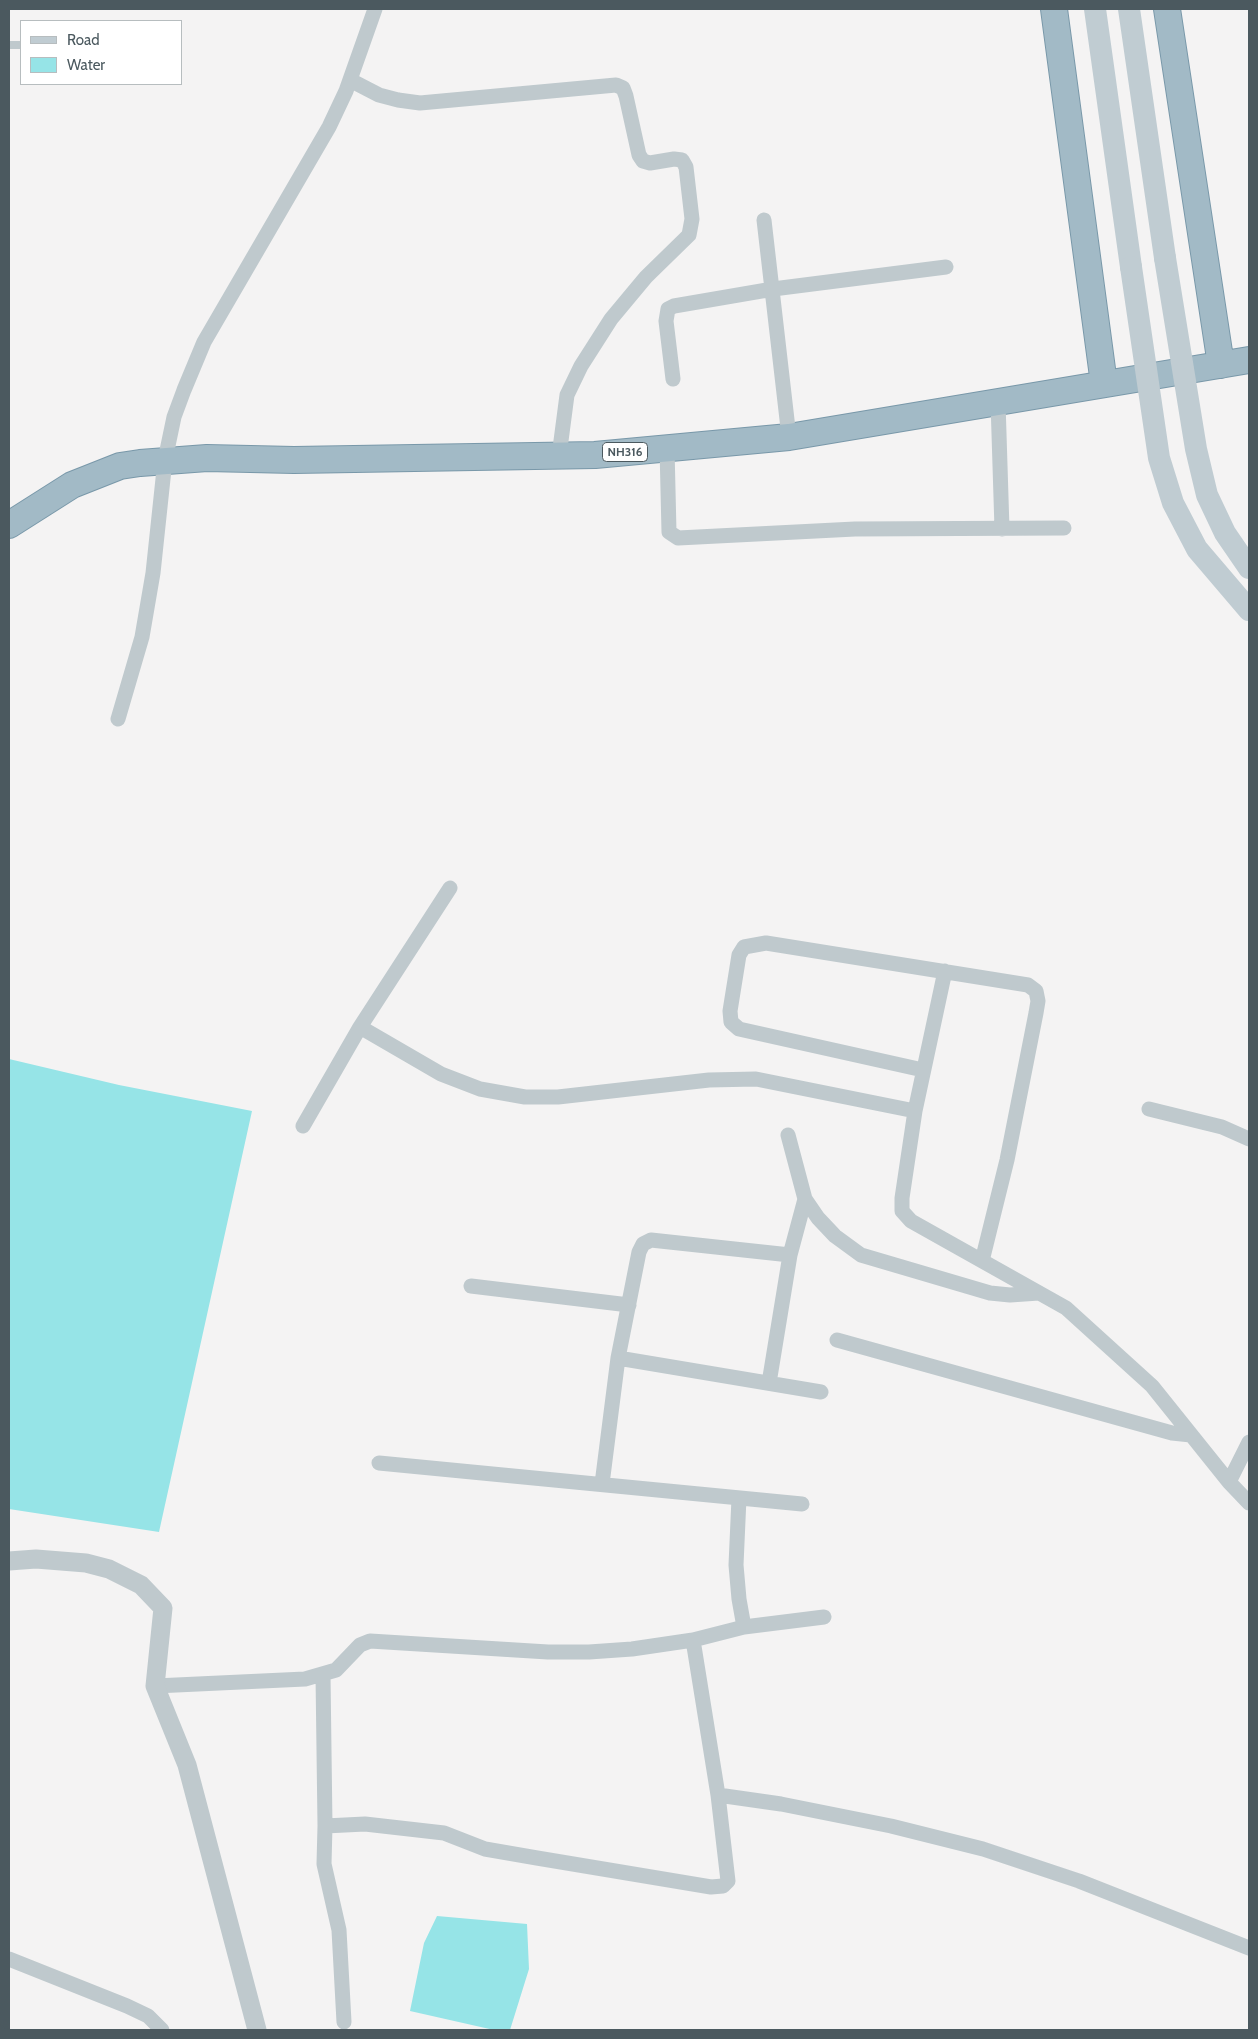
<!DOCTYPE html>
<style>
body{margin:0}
#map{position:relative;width:1258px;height:2039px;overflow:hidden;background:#f4f3f3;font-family:Cabin,sans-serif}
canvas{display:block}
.frame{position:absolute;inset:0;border:10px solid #4b595f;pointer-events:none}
.legend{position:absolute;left:20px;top:20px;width:162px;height:65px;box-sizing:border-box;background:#fff;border:1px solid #b7bdbf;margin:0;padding:6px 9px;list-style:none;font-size:15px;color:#4b595f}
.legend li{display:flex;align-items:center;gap:10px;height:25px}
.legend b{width:25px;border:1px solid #b7bdbf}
</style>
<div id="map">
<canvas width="1258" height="2039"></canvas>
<div class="frame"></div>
<ul class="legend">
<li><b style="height:6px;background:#c0ccd2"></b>Road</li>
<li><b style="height:14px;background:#96e4e7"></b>Water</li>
</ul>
</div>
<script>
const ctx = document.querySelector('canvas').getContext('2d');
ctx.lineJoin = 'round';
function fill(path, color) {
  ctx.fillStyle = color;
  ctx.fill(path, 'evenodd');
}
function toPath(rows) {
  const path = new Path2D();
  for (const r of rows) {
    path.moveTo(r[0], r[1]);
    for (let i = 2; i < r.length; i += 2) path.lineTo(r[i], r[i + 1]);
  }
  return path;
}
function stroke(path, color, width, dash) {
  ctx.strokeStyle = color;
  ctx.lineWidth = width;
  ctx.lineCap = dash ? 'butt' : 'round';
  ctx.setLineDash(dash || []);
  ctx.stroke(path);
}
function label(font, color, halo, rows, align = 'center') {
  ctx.font = font + ' Cabin,sans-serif';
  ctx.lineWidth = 5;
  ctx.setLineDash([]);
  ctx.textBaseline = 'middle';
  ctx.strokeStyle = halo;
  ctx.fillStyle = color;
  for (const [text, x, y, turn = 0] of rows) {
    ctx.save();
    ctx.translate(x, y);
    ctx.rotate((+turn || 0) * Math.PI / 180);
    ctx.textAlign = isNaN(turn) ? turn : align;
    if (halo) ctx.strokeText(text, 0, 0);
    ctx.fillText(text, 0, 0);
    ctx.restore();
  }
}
fill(toPath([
 [9,1059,119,1085,252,1111,159,1532,9,1509],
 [437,1916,527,1924,529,1969,510,2030,494,2030,410,2011,424,1943]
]), '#96e4e7');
const trunk = toPath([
 [1054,9,1104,384],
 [1167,9,1221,365],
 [9,525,72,485,120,466,140,463,207,458,294,460,595,455,789,437,1249,360]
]);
stroke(trunk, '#7998a9', 28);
stroke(toPath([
 [9,45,21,45]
]), '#bfc9cd', 8);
stroke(toPath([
 [350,80,379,95,398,100,420,103,616,85,623,88,626,96,639,155,643,161,650,163,674,159,682,160,686,167,692,219,689,235,646,277,611,319,581,366,567,395,559,456],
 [764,220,789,437],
 [673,379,666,321,668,309,674,306,773,289,946,267],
 [998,402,1002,529],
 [667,448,669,532,678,538,855,529,1064,528],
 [118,719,142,637,153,573,165,460,174,417,184,390,204,342,329,127,346,91,375,9],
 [945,971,915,1111,902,1198,902,1211,911,1221,1066,1308,1152,1386,1229,1482,1249,1503],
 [360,1027,441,1074,480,1089,525,1097,558,1097,709,1080,756,1079,915,1111],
 [923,1070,739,1029,731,1022,730,1011,739,955,744,947,766,943,1028,985,1036,991,1038,1001,1036,1013,1007,1160,982,1261],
 [1149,1109,1222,1127,1249,1139],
 [303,1126,360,1027,450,888],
 [788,1135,805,1199,818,1218,835,1236,861,1255,990,1293,1010,1295,1039,1293],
 [471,1286,629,1305],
 [837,1340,1172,1433,1191,1435],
 [618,1358,821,1392],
 [769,1383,790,1255,805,1199],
 [379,1463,802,1504],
 [1229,1482,1249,1442],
 [602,1484,618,1358,639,1252,643,1244,651,1240,790,1255],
 [739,1498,736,1565,739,1599,744,1627],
 [323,1675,325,1826],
 [155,1686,305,1679,336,1670,360,1645,370,1641,548,1652,589,1652,632,1649,693,1640,744,1627,824,1617],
 [718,1795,781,1804,891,1826,983,1849,1079,1881,1249,1948],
 [9,1959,127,2006,148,2016,162,2030],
 [344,2022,339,1930,324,1864,325,1826,365,1824,444,1833,485,1849,537,1858,711,1887,723,1886,728,1881,718,1795,693,1640]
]), '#bfc9cd', 15);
stroke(toPath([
 [9,1561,36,1559,86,1563,109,1569,141,1585,163,1608,155,1686,187,1765,257,2030]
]), '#bfc9cd', 19);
stroke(toPath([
 [1095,9,1131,267],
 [1129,9,1165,258]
]), '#c0ccd2', 22);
stroke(trunk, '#a2bac6', 26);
stroke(toPath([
 [1165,258,1196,449,1207,495,1225,533,1249,568],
 [1131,267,1159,458,1173,503,1197,549,1249,610]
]), '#c0ccd2', 22);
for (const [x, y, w] of [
 [625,452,45]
]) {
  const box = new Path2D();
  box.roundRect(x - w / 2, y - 9.5, w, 19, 4);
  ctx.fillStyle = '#fff';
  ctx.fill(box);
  stroke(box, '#4b595f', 1);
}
label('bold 12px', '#4b595f', null, [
 ["NH316",625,452]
]);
</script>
